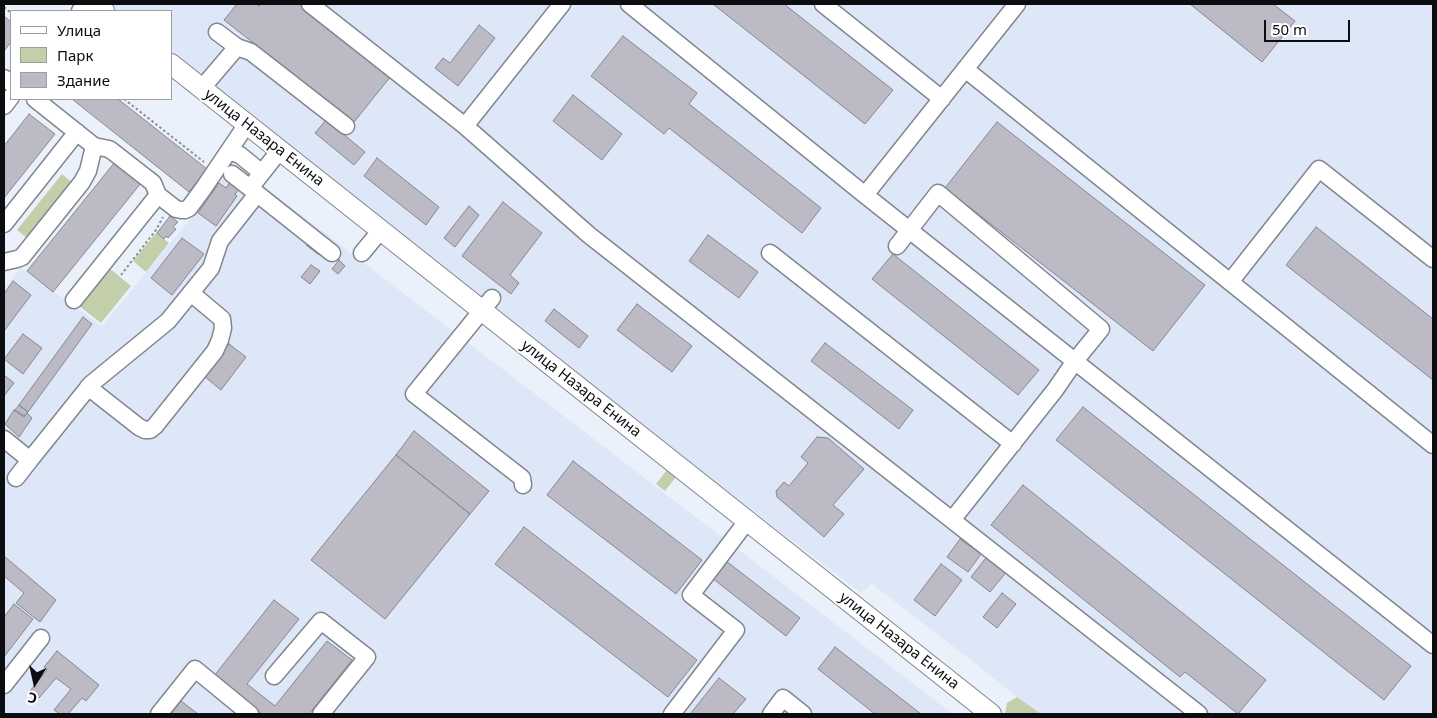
<!DOCTYPE html>
<meta charset="utf-8">
<style>
body{margin:0}
#map{position:relative;width:1437px;height:718px;overflow:hidden;background:#ebf1fa;font-family:"Noto Sans",sans-serif}
canvas{display:block}
.frame{position:absolute;inset:0;border:5px solid #0b0d10;pointer-events:none}
.legend{position:absolute;left:10px;top:10px;width:162px;height:90px;box-sizing:border-box;background:#fff;border:1px solid #9d9e9f;margin:0;padding:6px 9px;list-style:none;font-size:15px;color:#0b0d10}
.legend li{display:flex;align-items:center;gap:10px;height:25px}
.legend b{width:25px;border:1px solid #9d9e9f}
.north{position:absolute;left:10px;top:658px;width:50px;height:50px;-webkit-text-stroke:4px #fff;paint-order:stroke;rotate:190deg;font-size:14px;font-weight:700;line-height:20px;text-align:center;color:#0b0d10}
.north::after{content:'';display:block;margin:auto;width:18px;height:22px;background:#0b0d10;clip-path:polygon(50% 0,100% 100%,50% 72%,0 100%)}
.scale{position:absolute;left:1264px;top:20px;width:86px;height:22px;box-sizing:border-box;border:2px solid #0b0d10;border-top:0;padding-left:6px;font-size:15px;line-height:18px;white-space:nowrap;color:#0b0d10;-webkit-text-stroke:4px #fff;paint-order:stroke}
</style>
<div id="map">
<canvas width="1437" height="718"></canvas>
<div class="frame"></div>
<ul class="legend">
<li><b style="height:6px;background:#fff"></b>Улица</li>
<li><b style="height:14px;background:#c3ceaa"></b>Парк</li>
<li><b style="height:14px;background:#bcbbc5"></b>Здание</li>
</ul>
<div class="north">С</div>
<div class="scale">50 m</div>
</div>
<script>
const ctx = document.querySelector('canvas').getContext('2d');
ctx.lineJoin = 'round';
function fill(path, color) {
  ctx.fillStyle = color;
  ctx.fill(path, 'evenodd');
}
function toPath(rows) {
  const path = new Path2D();
  for (const r of rows) {
    path.moveTo(r[0], r[1]);
    for (let i = 2; i < r.length; i += 2) path.lineTo(r[i], r[i + 1]);
  }
  return path;
}
function stroke(path, color, width, dash) {
  ctx.strokeStyle = color;
  ctx.lineWidth = width;
  ctx.lineCap = dash ? 'butt' : 'round';
  ctx.setLineDash(dash || []);
  ctx.stroke(path);
}
function label(font, color, halo, rows, align = 'center') {
  ctx.font = font + ' "Noto Sans",sans-serif';
  ctx.lineWidth = 4;
  ctx.setLineDash([]);
  ctx.textBaseline = 'middle';
  ctx.strokeStyle = halo;
  ctx.fillStyle = color;
  for (const [text, x, y, turn = 0] of rows) {
    ctx.save();
    ctx.translate(x, y);
    ctx.rotate((+turn || 0) * Math.PI / 180);
    ctx.textAlign = isNaN(turn) ? turn : align;
    if (halo) ctx.strokeText(text, 0, 0);
    ctx.fillText(text, 0, 0);
    ctx.restore();
  }
}
fill(toPath([
 [108,4,1433,4,1433,714,1038,714,976,664,872,584,861,593,646,429,171,54,171,11,117,11],
 [232,162,953,714,4,714,4,290,21,268,102,326,192,217,189,215]
]), '#dde7f7');
fill(toPath([
 [62,174,71,182,27,238,17,230],
 [156,233,169,243,146,272,133,261],
 [108,267,131,286,101,323,78,305],
 [670,466,679,473,665,491,656,484],
 [1017,697,1041,714,1005,714,1007,703]
]), '#c3ceaa');
const building = toPath([
 [237,4,256,4,259,6,261,4,299,4,391,76,354,122,280,64,262,55,265,52,224,20,237,4],
 [713,4,784,4,893,90,865,124,713,4],
 [1190,4,1273,4,1295,21,1262,62,1190,4],
 [4,16,11,22,11,42,4,51,4,16],
 [479,25,495,38,458,86,435,68,443,58,450,63,479,25],
 [623,36,697,93,689,104,821,208,802,233,669,128,664,134,591,76,623,36],
 [573,95,622,134,602,160,553,121,573,95],
 [72,99,118,99,207,169,189,192,72,99],
 [29,114,55,134,4,198,4,146,29,114],
 [326,120,365,152,354,165,315,133,326,120],
 [997,122,1205,285,1153,351,945,188,997,122],
 [377,158,439,207,426,225,364,176,377,158],
 [115,162,141,183,53,292,27,271,115,162],
 [231,181,240,188,235,194,237,196,216,226,198,213,219,183,226,188,231,181],
 [503,202,542,233,510,275,519,283,511,294,462,256,503,202],
 [469,206,479,215,455,247,444,238,469,206],
 [170,216,178,222,173,227,176,229,168,238,166,236,164,239,157,233,170,216],
 [1316,227,1433,319,1433,380,1286,265,1316,227],
 [708,235,758,272,739,298,689,261,708,235],
 [182,238,204,254,172,295,151,278,182,238],
 [311,238,325,248,319,255,306,245,311,238],
 [893,254,1039,370,1018,395,872,279,893,254],
 [339,260,345,266,338,274,332,269,339,260],
 [311,265,320,271,310,284,301,277,311,265],
 [13,281,31,295,4,331,4,294,13,281],
 [637,304,692,346,672,372,617,330,637,304],
 [554,309,588,336,579,348,545,321,554,309],
 [83,317,92,324,28,412,19,405,83,317],
 [23,334,42,348,23,374,4,359,23,334],
 [825,343,913,410,899,429,811,361,825,343],
 [229,344,246,357,221,390,204,376,229,344],
 [4,375,14,383,4,396,4,375],
 [19,405,28,412,24,416,15,410,19,405],
 [1083,407,1411,666,1384,700,1056,440,1083,407],
 [14,410,24,417,27,413,32,418,19,437,5,424,14,410],
 [414,431,489,491,470,514,396,455,414,431],
 [817,437,828,438,864,469,833,505,844,514,824,537,777,497,776,491,784,482,789,486,808,463,801,457,817,437],
 [396,455,470,514,385,619,311,560,396,455],
 [573,461,702,560,676,594,547,495,573,461],
 [1023,485,1266,680,1238,714,1185,672,1180,677,991,525,1023,485],
 [524,527,697,660,668,697,495,564,524,527],
 [960,539,981,554,968,572,947,557,960,539],
 [989,554,1008,570,990,592,971,577,989,554],
 [4,556,56,600,40,622,16,603,24,593,4,576,4,556],
 [726,561,800,618,786,636,712,578,726,561],
 [941,564,962,580,935,616,914,600,941,564],
 [1002,593,1016,604,997,628,983,617,1002,593],
 [274,600,299,619,247,684,275,706,327,641,352,660,309,714,262,714,214,676,274,600],
 [14,604,33,619,4,657,4,617,14,604],
 [835,647,921,714,875,714,818,669,835,647],
 [57,651,99,685,86,701,82,698,68,714,60,714,54,710,71,689,56,678,39,698,30,691,47,670,44,667,57,651],
 [719,678,746,699,733,714,690,714,719,678],
 [181,701,198,714,171,714,181,701]
]);
fill(building, '#bcbbc5');
stroke(building, '#888790', 1);
const minor = toPath([
 [310,4,465,126,589,235,1199,714],
 [629,4,865,195,1433,645],
 [823,4,942,99],
 [80,11,86,4],
 [217,32,237,47],
 [965,69,1433,445],
 [4,78,11,83],
 [202,88,237,47,251,52,346,126],
 [35,99,94,146,109,149,112,151,153,183,158,195,176,209,181,210,185,210,189,208,203,189,247,124],
 [4,106,11,97],
 [465,126,562,4],
 [280,150,250,188,332,253],
 [229,151,240,155,262,173],
 [232,174,250,188],
 [865,195,1017,4],
 [4,224,77,132],
 [897,246,938,193,1101,329,1075,361,1055,390,952,520],
 [362,253,381,230],
 [770,253,1013,444],
 [4,262,17,259,22,257,82,182,88,171,94,146],
 [1230,282,1319,169,1433,259],
 [492,298,414,394,522,478,523,485],
 [74,300,158,195],
 [88,387,139,427,145,430,150,430,155,426,215,351,220,340,223,328,222,319,191,293],
 [4,439,30,460,91,384,168,321,211,268,220,241,257,194],
 [16,478,30,460],
 [274,676,321,621,367,657,321,714],
 [4,685,41,638],
 [159,714,195,669,250,714],
 [672,714,736,630,691,595,747,521],
 [771,714,783,698,803,714]
]);
const major = toPath([
 [94,4,104,11],
 [171,64,991,714]
]);
stroke(minor, '#81868f', 19);
stroke(major, '#81868f', 22);
stroke(toPath([
 [4,7,11,13],
 [124,99,204,162],
 [121,275,156,230,163,217]
]), '#898e94', 2, [2.5, 2.5]);
stroke(minor, '#fff', 16);
stroke(major, '#fff', 20);
label('15px', '#0b0d10', '#fff', [
 ["улица Назара Енина",264,138,38],
 ["улица Назара Енина",581,389,38],
 ["улица Назара Енина",899,641,38]
]);
</script>
